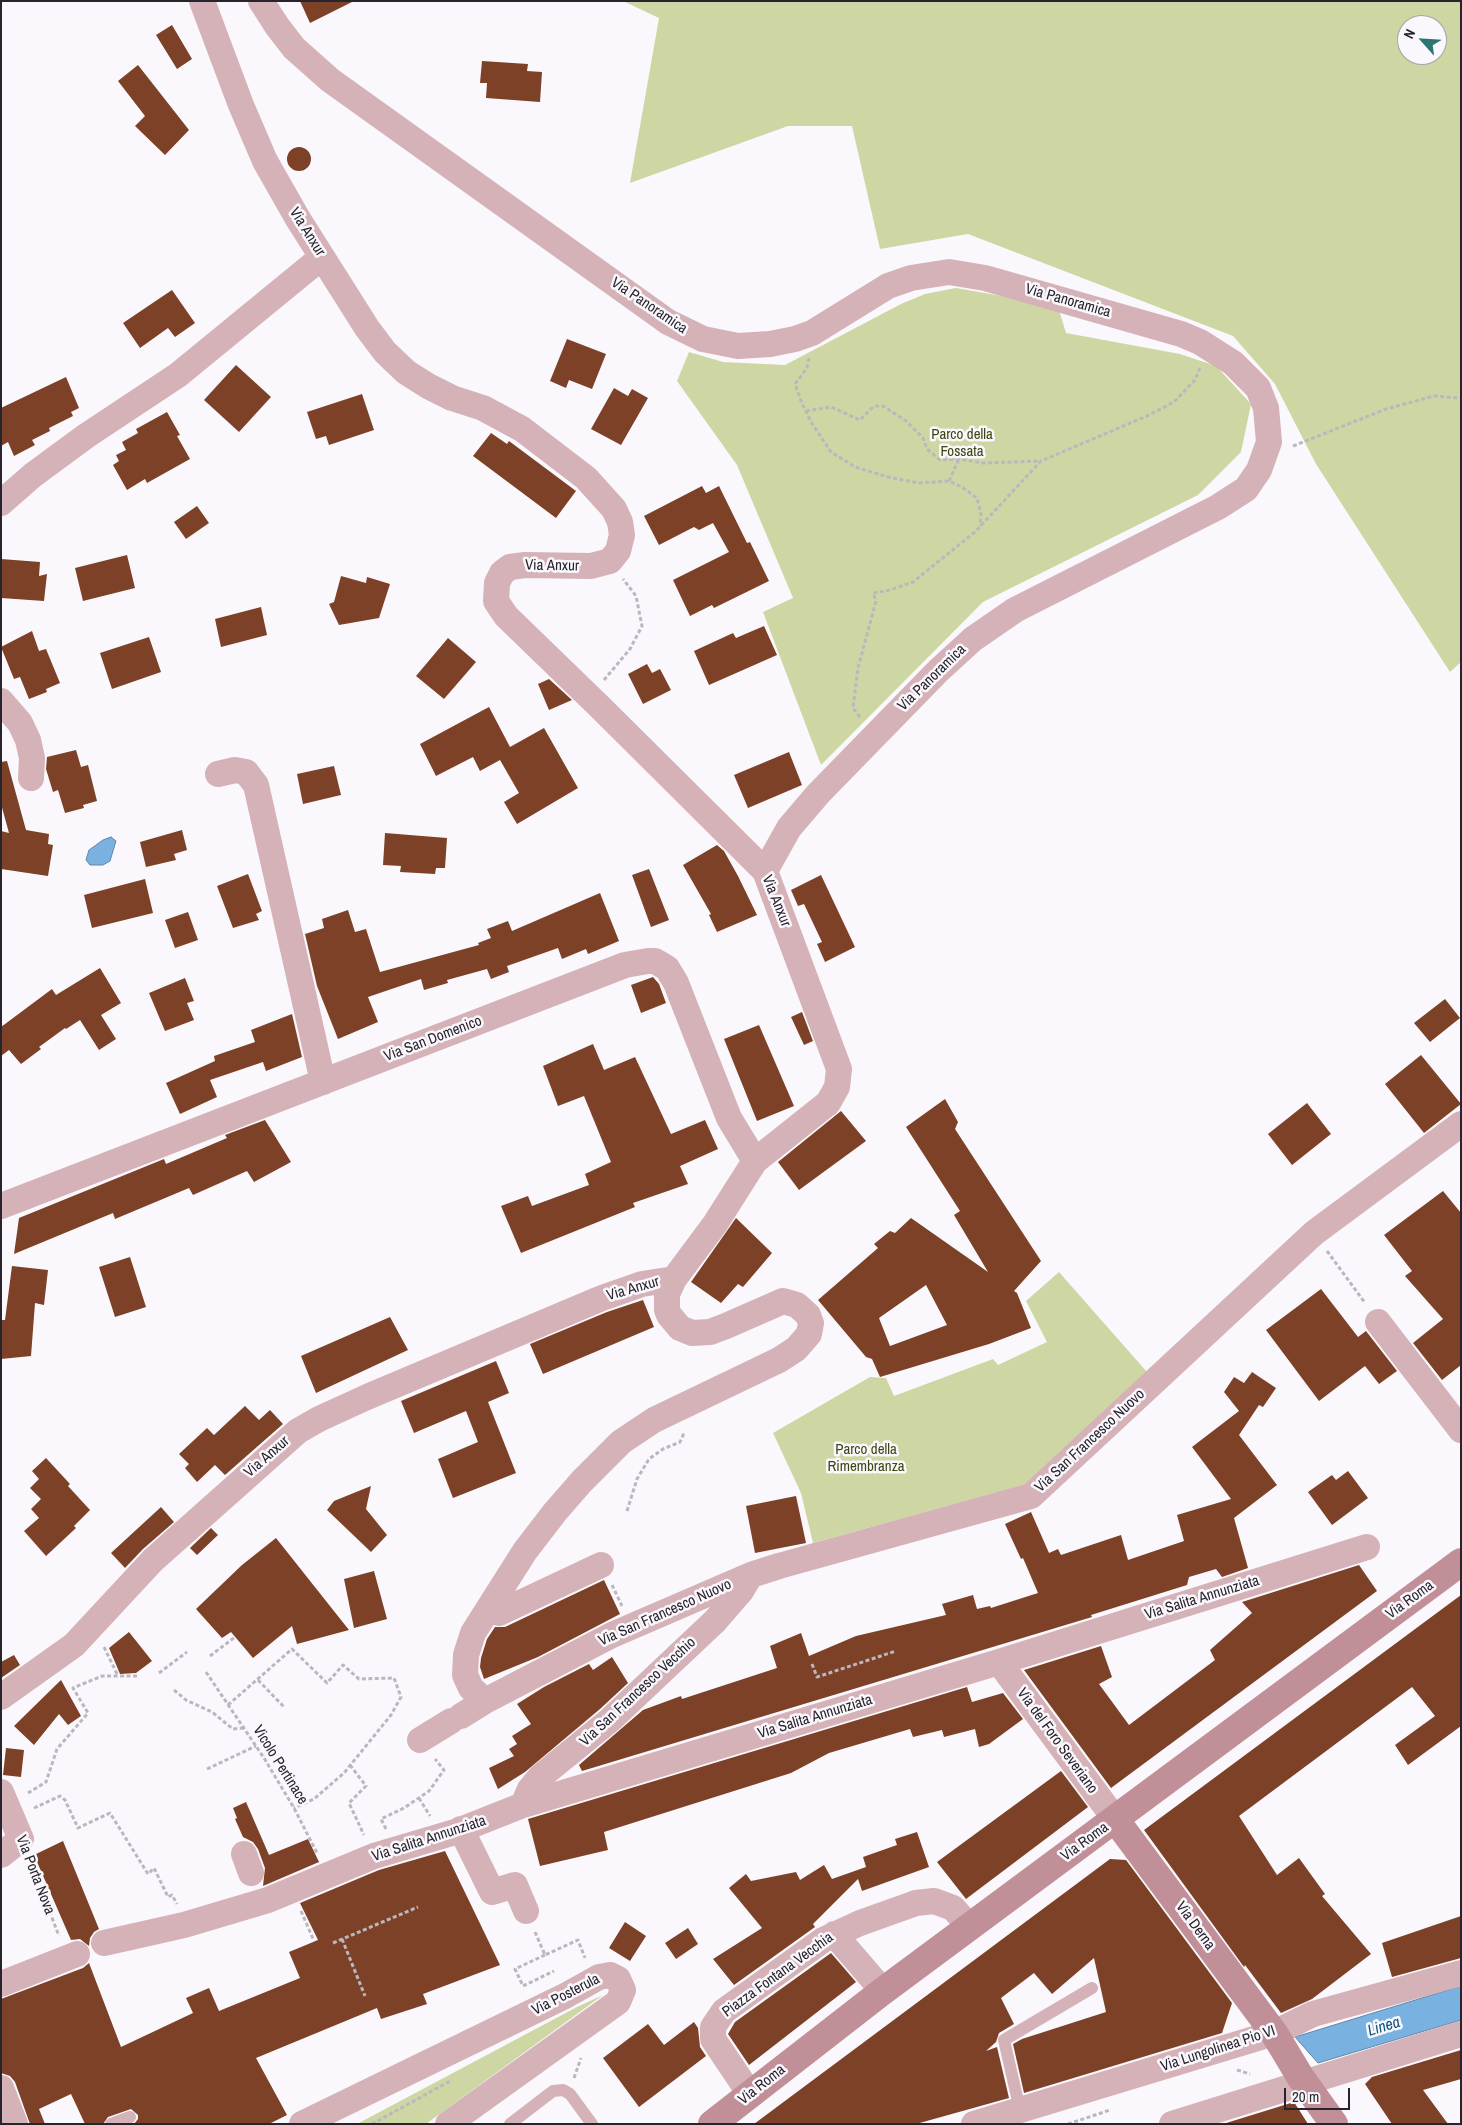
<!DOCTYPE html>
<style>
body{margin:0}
#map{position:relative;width:1462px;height:2125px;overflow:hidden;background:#faf8fd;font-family:"Archivo Narrow",sans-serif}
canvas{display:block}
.frame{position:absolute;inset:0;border:2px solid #28242d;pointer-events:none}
.north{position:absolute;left:1397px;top:15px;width:50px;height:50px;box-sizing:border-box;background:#faf8fd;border:1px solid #a6a3aa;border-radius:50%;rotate:296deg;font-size:14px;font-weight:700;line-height:20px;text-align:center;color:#28242d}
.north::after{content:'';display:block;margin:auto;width:18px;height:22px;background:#2c7571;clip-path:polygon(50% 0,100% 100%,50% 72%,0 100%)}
.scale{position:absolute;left:1284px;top:2088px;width:66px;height:22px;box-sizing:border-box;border:2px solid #28242d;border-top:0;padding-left:6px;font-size:15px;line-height:18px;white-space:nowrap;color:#28242d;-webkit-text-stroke:4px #faf8fd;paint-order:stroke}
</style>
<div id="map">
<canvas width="1462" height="2125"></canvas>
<div class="frame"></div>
<div class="north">N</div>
<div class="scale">20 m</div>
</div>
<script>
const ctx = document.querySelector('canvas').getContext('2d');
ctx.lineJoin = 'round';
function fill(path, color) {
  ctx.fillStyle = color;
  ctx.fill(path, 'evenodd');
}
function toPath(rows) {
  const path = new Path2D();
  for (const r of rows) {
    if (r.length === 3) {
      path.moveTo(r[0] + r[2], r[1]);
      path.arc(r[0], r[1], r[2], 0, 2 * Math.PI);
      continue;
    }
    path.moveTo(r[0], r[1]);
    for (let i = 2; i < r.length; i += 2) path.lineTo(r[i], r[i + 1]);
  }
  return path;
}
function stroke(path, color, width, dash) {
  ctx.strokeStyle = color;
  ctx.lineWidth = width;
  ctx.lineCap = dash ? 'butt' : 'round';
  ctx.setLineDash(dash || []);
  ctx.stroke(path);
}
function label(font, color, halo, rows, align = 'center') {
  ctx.font = font + ' "Archivo Narrow",sans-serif';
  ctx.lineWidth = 5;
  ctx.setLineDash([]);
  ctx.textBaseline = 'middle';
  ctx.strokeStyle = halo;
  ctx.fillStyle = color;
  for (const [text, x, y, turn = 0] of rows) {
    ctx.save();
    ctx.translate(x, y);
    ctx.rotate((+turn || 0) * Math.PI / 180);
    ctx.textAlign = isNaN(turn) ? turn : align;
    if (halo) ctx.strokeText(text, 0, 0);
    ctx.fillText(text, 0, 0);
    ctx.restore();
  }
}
fill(toPath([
 [623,1,1461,1,1461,662,1450,672,1316,464,1275,384,1233,336,968,234,880,249,852,126,788,126,630,183,659,18],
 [1407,25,1437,25,1437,55,1407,55],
 [956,288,1013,298,1059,310,1066,333,1180,354,1216,366,1251,404,1241,452,1198,495,983,602,821,765,763,612,793,598,737,465,677,381,689,352,723,362,785,365,901,304,925,294],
 [1059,1272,1147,1372,1027,1484,813,1543,801,1493,773,1433,870,1377,886,1378,894,1396,993,1359,998,1365,1047,1342,1026,1301],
 [603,1995,426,2124,357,2124,577,2007]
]), '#ced7a3');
const water = toPath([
 [111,837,116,841,110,861,103,865,90,865,86,860,89,850,103,840,111,837],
 [1461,1986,1461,2020,1318,2063,1295,2037,1461,1986]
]);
fill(water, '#79b1e1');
stroke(water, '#6187ab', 1);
fill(toPath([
 [300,1,354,1,310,23],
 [172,25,192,59,177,69,156,35],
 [482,61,528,64,527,71,542,72,540,102,486,98,487,83,480,83],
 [138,65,189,130,165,155,135,126,145,116,118,81],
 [299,159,12],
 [172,290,195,323,175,337,168,328,140,348,123,323],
 [567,339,606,354,592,389,569,380,566,388,550,381],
 [236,365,271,397,239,432,204,400],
 [66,377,79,408,71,412,73,416,49,428,50,431,32,440,35,445,14,456,8,442,1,446,1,408],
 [614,388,628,396,632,389,648,398,621,445,591,429],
 [362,394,374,430,329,445,326,436,316,439,307,412],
 [167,412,180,435,177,436,190,459,147,483,145,479,127,490,113,465,119,461,116,455,126,450,122,442,138,433,136,429],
 [491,433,507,444,509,441,576,491,556,518,473,456],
 [702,486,706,493,719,486,747,543,750,542,769,581,714,608,712,605,690,616,673,580,729,552,713,523,699,530,694,527,659,545,644,516],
 [197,506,209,523,186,539,174,522],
 [127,555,135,588,83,601,75,568],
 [1,559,40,562,39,576,47,574,44,601,1,598],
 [341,576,366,583,367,577,390,584,379,618,339,625,329,604,334,602],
 [261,607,267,635,221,647,215,619],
 [764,626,777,655,709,685,694,651,733,633,736,638],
 [32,631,39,651,46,649,60,683,46,689,47,692,29,699,20,677,14,679,1,647],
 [149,637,161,672,112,689,100,653],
 [448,638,476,662,444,699,416,676],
 [647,664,652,673,660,669,671,690,643,704,628,674],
 [549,679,572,700,549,710,538,684],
 [489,707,510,747,544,728,578,788,517,824,504,802,519,793,500,760,480,771,473,757,436,776,420,744],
 [76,750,81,767,88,765,97,801,83,805,84,808,65,813,58,790,53,792,46,769,47,757],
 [789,752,802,785,748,808,734,775],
 [7,761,26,830,49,834,48,844,53,845,48,876,1,869,1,831,9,833,1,804,1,762],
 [334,766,341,795,303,804,297,774],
 [182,830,187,850,174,854,176,860,146,867,140,842],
 [385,833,447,838,445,868,436,868,435,874,400,872,401,866,383,865],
 [717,845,724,851,738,876,757,915,717,932,709,915,711,914,683,865],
 [649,869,669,920,651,927,632,875],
 [248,874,262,911,256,914,259,920,233,928,217,886],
 [821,875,855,947,825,962,817,944,822,942,804,904,798,906,791,890],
 [145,879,153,913,92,928,84,895],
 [600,893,619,941,588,954,586,949,562,959,558,948,507,966,509,972,491,979,487,969,447,980,448,983,424,990,421,979,368,997,378,1022,338,1039,317,986,305,934,324,928,322,919,348,910,355,932,366,929,380,972,479,945,478,943,491,938,487,929,508,921,512,931],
 [188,912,198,940,175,948,165,920],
 [100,968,121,1003,101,1015,116,1039,99,1050,80,1020,66,1029,65,1028,39,1047,41,1049,21,1064,9,1050,1,1056,1,1027,52,989,56,995],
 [653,977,659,984,666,1003,641,1013,631,985],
 [185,978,194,1001,187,1003,194,1020,165,1031,149,993],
 [1445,999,1460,1018,1430,1042,1414,1023],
 [802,1012,813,1041,804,1045,791,1017],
 [292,1014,302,1057,266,1071,263,1062,210,1080,217,1097,180,1114,166,1083,215,1061,214,1056,255,1042,251,1030],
 [759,1025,794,1106,757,1121,724,1039],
 [593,1044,604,1070,635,1057,671,1134,705,1120,718,1149,680,1166,688,1184,633,1203,635,1207,521,1253,501,1206,528,1196,532,1206,589,1185,585,1174,611,1162,584,1096,558,1106,543,1066],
 [1421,1055,1461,1104,1424,1133,1385,1084],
 [945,1099,958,1122,955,1129,1041,1261,1014,1291,1017,1293,1031,1328,989,1344,880,1377,872,1359,866,1357,818,1300,878,1248,874,1244,890,1231,895,1233,911,1218,988,1272,954,1215,960,1211,906,1127],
 [926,1285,947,1325,890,1346,879,1318],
 [1307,1103,1331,1134,1292,1165,1268,1134],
 [841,1111,866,1141,799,1190,778,1162],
 [265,1120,291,1162,254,1182,247,1171,193,1195,189,1188,115,1219,113,1213,14,1254,19,1218,164,1159,166,1164,227,1138,225,1135],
 [1443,1191,1461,1213,1461,1365,1442,1380,1413,1343,1443,1319,1405,1276,1412,1271,1384,1235],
 [736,1218,772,1253,743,1287,738,1284,721,1303,691,1282],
 [130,1257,146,1307,115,1317,99,1267],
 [12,1266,48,1270,44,1305,35,1303,31,1356,1,1359,1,1320,5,1320],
 [1321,1289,1358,1337,1366,1331,1397,1371,1379,1384,1365,1366,1319,1401,1266,1330],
 [643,1300,654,1327,543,1374,530,1344,607,1312],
 [390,1317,408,1350,316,1393,301,1356],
 [496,1361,509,1393,488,1402,516,1473,453,1498,438,1459,478,1442,466,1411,414,1433,401,1401],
 [1252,1372,1276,1388,1263,1407,1259,1405,1239,1435,1277,1485,1234,1518,1248,1568,1222,1577,1216,1569,1189,1577,1187,1585,1091,1615,1092,1617,582,1771,579,1765,643,1710,681,1696,682,1699,777,1668,770,1646,801,1633,809,1656,856,1636,946,1615,942,1604,973,1595,977,1609,990,1606,991,1608,1038,1593,1023,1558,1021,1559,1005,1524,1031,1512,1049,1553,1058,1549,1061,1555,1121,1535,1128,1560,1184,1541,1177,1515,1231,1499,1192,1447,1239,1411,1224,1392,1234,1377,1244,1383],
 [245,1406,259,1420,270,1410,283,1424,225,1475,215,1465,197,1482,185,1468,189,1464,179,1454,207,1428,214,1435],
 [46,1458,70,1484,68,1486,90,1510,74,1526,76,1528,46,1556,24,1531,39,1518,31,1509,41,1499,30,1488,39,1479,32,1471],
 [1348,1471,1368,1498,1332,1525,1308,1492,1332,1475,1336,1480],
 [371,1486,366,1509,387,1535,371,1552,327,1510,334,1501],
 [796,1496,806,1543,755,1553,746,1506],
 [161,1507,174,1522,143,1549,125,1568,111,1553],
 [211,1528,218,1535,197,1555,190,1548],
 [276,1538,349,1630,297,1644,292,1626,253,1658,231,1632,222,1638,196,1609,242,1565],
 [1359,1565,1377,1591,1111,1788,1024,1670,1101,1646,1112,1677,1099,1684,1129,1725,1215,1660,1210,1650,1252,1613,1242,1602],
 [374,1571,387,1619,354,1628,344,1579],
 [604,1580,620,1614,538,1657,484,1679,480,1667,481,1658,487,1639,495,1627,505,1627],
 [1461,1595,1461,1726,1408,1765,1395,1745,1435,1716,1412,1687,1239,1816,1277,1875,1299,1858,1325,1894,1322,1896,1371,1954,1312,1999,1281,2013,1245,1965,1244,1967,1144,1830],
 [129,1632,152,1661,136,1673,120,1674,109,1648],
 [14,1655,20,1665,1,1678,1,1662],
 [612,1657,628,1683,600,1709,525,1772,498,1789,489,1768,514,1756,509,1749,517,1744,512,1736,531,1724,517,1704,544,1687,589,1664,593,1670],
 [61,1680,81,1716,68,1725,59,1714,34,1745,14,1726],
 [967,1687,972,1702,1003,1693,1023,1719,989,1744,979,1747,975,1729,944,1737,942,1730,913,1737,910,1729,829,1753,791,1773,604,1832,608,1850,540,1866,528,1819],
 [6,1748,24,1750,21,1777,3,1775],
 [1061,1771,1088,1807,966,1899,937,1862],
 [246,1802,269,1855,308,1839,319,1862,263,1886,265,1868,258,1849,253,1842,243,1837,235,1819,237,1818,233,1808],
 [917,1832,929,1867,862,1891,858,1879,813,1924,815,1927,734,1985,713,1959,762,1928,729,1888,746,1874,751,1881,796,1872,800,1880,824,1865,832,1879,866,1867,863,1857,897,1845,895,1839],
 [63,1841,99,1929,94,1932,90,1938,89,1946,80,1939,71,1940,34,1855],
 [445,1851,500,1965,423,1994,427,2004,381,2019,377,2008,256,2058,287,2115,269,2124,134,2124,138,2119,138,2115,131,2109,108,2117,103,2124,85,2124,71,2094,39,2109,45,2124,30,2124,15,2082,10,2076,1,2073,1,1999,83,1968,89,1963,121,2047,193,2013,186,1998,209,1988,219,2011,300,1978,289,1952,318,1940,300,1903,379,1870],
 [1110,1859,1126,1860,1232,2003,1222,2033,1024,2093,1013,2044,1022,2039,1106,2012,1094,1958,1052,1994,1034,1973,1001,1998,1014,2024,999,2033,996,2042,986,2051,997,2047,1009,2098,916,2124,754,2124],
 [1461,1916,1461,1958,1392,1977,1382,1943],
 [625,1922,646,1936,630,1961,609,1948],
 [688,1928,698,1944,676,1959,665,1943],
 [831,1953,856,1982,749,2065,728,2034,735,2022],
 [694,2022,698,2028,700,2047,706,2056,639,2107,603,2058,648,2024,664,2045],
 [1461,2050,1461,2079,1423,2090,1448,2124,1392,2124,1365,2084,1372,2077],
 [1294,2102,1308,2124,1223,2124]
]), '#7c4126');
stroke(toPath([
 [809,358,807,368,795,384,801,401,811,422,831,452,855,467,888,477,919,483,949,481,962,487,977,498,981,514,980,526],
 [806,411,831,407,860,420,874,406,883,406,906,421,923,438,927,449,940,460,959,459,983,463,1040,461],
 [1293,446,1386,409,1434,396,1461,398],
 [949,481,959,459],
 [604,680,630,649,642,626,636,596,623,579],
 [860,717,853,708,858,668,876,601,873,593,890,590,913,582,975,532,1041,461,1147,416,1174,402,1195,380,1200,368],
 [1327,1251,1365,1303],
 [627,1511,637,1479,649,1459,663,1449,680,1442,684,1433],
 [612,1585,622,1606],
 [104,1647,118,1676],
 [210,1656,235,1637],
 [812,1664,817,1677,896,1651],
 [206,1672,264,1758,294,1808,317,1853],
 [159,1673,187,1652],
 [258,1680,285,1708],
 [174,1690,186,1700,212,1712,233,1729,243,1728],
 [228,1705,292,1649,327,1683,343,1665,359,1679,394,1678,401,1697,391,1715,344,1773,314,1799,294,1808],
 [350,1765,366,1786,349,1803,364,1835],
 [207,1769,256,1746],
 [28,1793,46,1782,57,1749,88,1713,73,1688,102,1676,137,1676],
 [419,1798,430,1816],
 [34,1808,60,1796,65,1800,78,1828,110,1813,148,1874,154,1868,168,1897,172,1895,177,1904],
 [386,1829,381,1819,404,1808,429,1791,444,1770,435,1759],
 [31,1863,59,1936],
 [301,1911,314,1941],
 [535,1932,545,1955,578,1940,585,1958],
 [342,1939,365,1996],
 [333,1943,418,1907],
 [545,1955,515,1969,523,1986,554,1971],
 [1237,2070,1250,2074],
 [574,2078,581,2058],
 [372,2124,452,2080],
 [1068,2124,1110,2110]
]), '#bab8be', 3, [4, 2.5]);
stroke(toPath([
 [1020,2110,1004,2040,1092,1988],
 [111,2124,130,2117],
 [510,2124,553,2091,563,2090,570,2094,592,2124]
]), '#d5b2b7', 12);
stroke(toPath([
 [202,1,241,105,265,161,298,219,367,328,385,352,406,372,428,386,452,398,483,408,522,429,586,478,614,509,620,522,622,535,618,551,610,561,591,566,525,565,510,567,502,573,497,583,496,601,506,616,601,708,765,871,839,1069,837,1087,828,1103,755,1161,715,1224,674,1279,667,1294,667,1310,669,1315,680,1328,692,1333,710,1332,726,1326,783,1301,797,1305,808,1315,811,1323,809,1334,796,1349,779,1360,654,1420,621,1442,582,1481,555,1512,525,1551,473,1633,466,1655,465,1675,471,1688,485,1701],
 [261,1,277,26,294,48,330,80,668,322,703,339,738,346,770,344,795,339,812,333,888,286,911,278,949,272,985,278,1181,334,1200,342,1233,363,1258,388,1266,408,1269,442,1259,470,1246,489,1218,507,1015,610,973,639,938,671,818,794,789,828,765,871],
 [1,503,33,475,86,436,178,375,322,257],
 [1,701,20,723,28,740,32,758,31,778],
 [218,774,235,770,246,772,256,785,323,1082],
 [1,1206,625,965,648,961,655,961,667,968,676,983,729,1118,755,1161],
 [1378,1322,1461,1430],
 [499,1613,601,1565],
 [999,1662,1115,1819],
 [1,1697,74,1645,153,1560,298,1431,319,1419,367,1397,602,1298,642,1284,674,1279],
 [461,1716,485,1701,612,1635,751,1575,779,1566,1031,1496,1314,1233,1461,1124],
 [420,1740,451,1721],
 [1,1792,21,1839,1,1855],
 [523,1805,530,1789,540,1777,610,1720,715,1621,741,1591,750,1576],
 [461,1829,492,1892,515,1885,526,1911],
 [244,1854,251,1873],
 [834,1934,883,1991],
 [104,1943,184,1925,268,1900,374,1856,455,1832,523,1805,999,1662,1367,1547],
 [1,1984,77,1954],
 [1,2088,15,2124],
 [750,2094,713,2039,713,2027,724,2011,823,1940,860,1923,916,1903,934,1901,953,1908,970,1927],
 [302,2124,565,1996,599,1977,610,1975,618,1979,623,1990,618,2002,448,2124],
 [974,2124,1274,2033,1313,2014,1461,1973],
 [1172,2124,1461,2034]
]), '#d5b2b7', 26);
stroke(toPath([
 [1115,1819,1274,2033,1301,2078,1334,2124],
 [712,2124,883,1991,1461,1562]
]), '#c18f97', 28);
label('15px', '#28242d', '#faf8fd', [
 ["Via Anxur",307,232,58],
 ["Via Panoramica",1068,301,16],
 ["Via Panoramica",649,306,34],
 ["Via Anxur",552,566,1],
 ["Via Panoramica",932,678,-44],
 ["Via Anxur",776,901,68],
 ["Via San Domenico",433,1039,-21],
 ["Via Anxur",633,1289,-16],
 ["Via San Francesco Nuovo",1090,1441,-43],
 ["Via Anxur",267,1457,-41],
 ["Via Salita Annunziata",1202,1598,-17],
 ["Via Roma",1410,1600,-36],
 ["Via San Francesco Nuovo",665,1613,-24],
 ["Via San Francesco Vecchio",638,1692,-43],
 ["Via Salita Annunziata",815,1717,-17],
 ["Via del Foro Severiano",1057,1741,54],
 ["Vicolo Pertinace",280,1765,58],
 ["Via Salita Annunziata",429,1839,-18],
 ["Via Roma",1085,1842,-36],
 ["Via Porta Nova",35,1875,69],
 ["Via Derna",1195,1926,54],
 ["Piazza Fontana Vecchia",778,1975,-36],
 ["Via Posterula",566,1995,-27],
 ["Via Lungolinea Pio VI",1218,2049,-18],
 ["Via Roma",762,2085,-38]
]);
label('15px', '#3f4511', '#faf8fd', [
 ["Parco della",962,435],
 ["Fossata",962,452],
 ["Parco della",866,1450],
 ["Rimembranza",866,1467]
]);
label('italic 16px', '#0f507c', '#faf8fd', [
 ["Linea",1384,2027,-17]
]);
</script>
